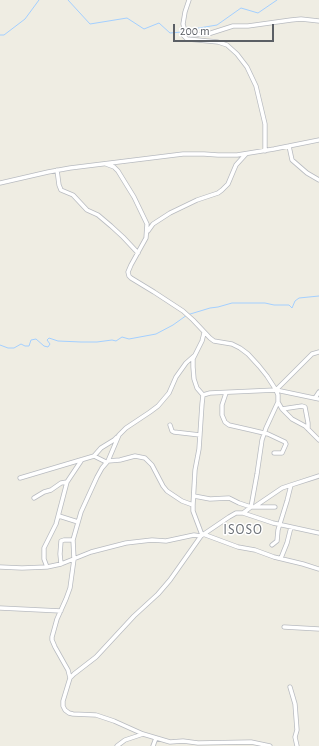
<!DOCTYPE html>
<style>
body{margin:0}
#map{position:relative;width:319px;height:746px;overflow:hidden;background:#efede3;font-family:"Alegreya Sans",sans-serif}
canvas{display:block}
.scale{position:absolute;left:173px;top:24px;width:101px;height:18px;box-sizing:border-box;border:2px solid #5b5f65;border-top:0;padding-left:5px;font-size:12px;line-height:14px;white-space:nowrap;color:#5b5f65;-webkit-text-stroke:3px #fff;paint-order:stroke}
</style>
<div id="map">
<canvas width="319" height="746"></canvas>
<div class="scale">200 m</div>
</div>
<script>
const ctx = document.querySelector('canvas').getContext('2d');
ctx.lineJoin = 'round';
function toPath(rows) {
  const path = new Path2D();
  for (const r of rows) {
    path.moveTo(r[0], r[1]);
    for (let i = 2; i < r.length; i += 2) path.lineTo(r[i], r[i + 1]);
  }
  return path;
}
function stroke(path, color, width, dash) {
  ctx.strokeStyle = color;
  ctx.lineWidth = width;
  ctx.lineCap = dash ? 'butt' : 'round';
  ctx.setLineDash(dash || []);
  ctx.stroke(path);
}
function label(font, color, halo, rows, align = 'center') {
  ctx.font = font + ' "Alegreya Sans",sans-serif';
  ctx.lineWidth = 3;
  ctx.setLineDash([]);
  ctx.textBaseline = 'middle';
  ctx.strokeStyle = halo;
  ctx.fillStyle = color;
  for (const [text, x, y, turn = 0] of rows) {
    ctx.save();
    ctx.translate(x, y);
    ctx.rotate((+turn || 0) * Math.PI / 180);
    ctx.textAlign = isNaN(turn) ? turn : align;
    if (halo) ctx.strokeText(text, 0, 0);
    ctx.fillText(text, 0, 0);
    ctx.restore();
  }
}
stroke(toPath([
 [68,0,90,24,127,18,144,29,159,23,170,33,182,32],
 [187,30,217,25,241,8,258,13,277,0],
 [0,35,4,35,25,19,39,0],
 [0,345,8,348,14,348,21,344,25,346,29,346,31,340,36,339,44,346,48,347,50,344,47,340,49,338,58,341,81,342,97,342,112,340,116,341,122,337,129,339,156,334,173,325,187,315,210,308,218,307,232,303,265,303,274,305,289,305,292,308,295,301,299,298,319,296]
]), '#a3cfff', 1);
const minor = toPath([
 [189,0,185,12,183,24,185,31,191,35,208,34,233,26,248,26,291,20,301,19,319,21],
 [185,31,183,33,183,35,187,39,218,42,227,45,237,54,247,67,256,86,265,124,265,151],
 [289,146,292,160,307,173,319,180],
 [106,164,114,167,118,171,134,197,147,224,146,238,131,265,128,272,129,276,131,278,154,292,183,311,193,320,210,338,214,341,232,344,240,348,248,354,259,366,267,376,276,390,278,395,278,402,266,428,262,440,257,474,251,507,239,503,229,498,210,499,194,496],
 [57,170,59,185,61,190,73,195,87,210,98,215,111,226,123,237,138,253],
 [0,183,48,172,70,168,183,154,204,154,218,155,237,155,274,149,319,140],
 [148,231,153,224,170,213,197,200,218,193,222,190,228,184,236,165,246,154],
 [195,355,186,363,176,377,169,393,158,406,150,412,126,428,119,435,108,461,102,468,97,477,81,512,73,540,74,559,70,588,66,599,57,619,52,637,52,640,55,647,64,663,68,670,70,678,63,701,63,706,65,710,69,713,73,714,96,715,114,721,143,734,170,742,183,741,198,743,251,742,270,746],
 [276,390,312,354,319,352],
 [226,393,222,405,222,415,225,422,229,425,251,430,268,434,285,442,286,444,282,453,274,453],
 [203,395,197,388,194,379,193,367,193,359,202,341,204,333],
 [315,398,319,392],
 [278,402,282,409,292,419,305,426,319,440],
 [282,409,302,406,305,407,308,423,308,429],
 [170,425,172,431,174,432,200,435],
 [94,456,101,448,114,440,117,437],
 [108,461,120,460,135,456,145,458,152,465,163,486,167,491,182,501,193,505],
 [20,478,94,456,106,462],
 [34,498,44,492,51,490,61,483,67,482],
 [254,507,275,507],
 [243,513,273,523,319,533],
 [59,516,78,522],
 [203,534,238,547,255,550,274,557,303,564,319,569],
 [202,535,193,511,193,505,195,470,199,449,202,404,203,395,210,393,276,390,319,399],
 [272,545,277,541,278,530,287,501,291,485],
 [281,558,287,543,291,527],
 [61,564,60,554,61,541,64,540,73,540],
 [0,567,22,568,47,567,61,564,91,552,126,543,152,540,166,541,194,535,201,536,229,517,236,513,243,513,251,507,254,507,282,488,291,485,319,476],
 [47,567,44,559,44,548,56,524,67,482,81,461],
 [0,608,61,611],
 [284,627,319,629],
 [70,678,74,674,96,657,134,616,158,594,170,580,201,536],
 [290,687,295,704,297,730,295,737,297,746],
 [117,746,125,740,143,734],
 [153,746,156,738]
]);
stroke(minor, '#b8bbc0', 5);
stroke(minor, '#fff', 3.5);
ctx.letterSpacing = '1px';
label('14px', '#6c7177', '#fff', [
 ["ISOSO",243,530]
]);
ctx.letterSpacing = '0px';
</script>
